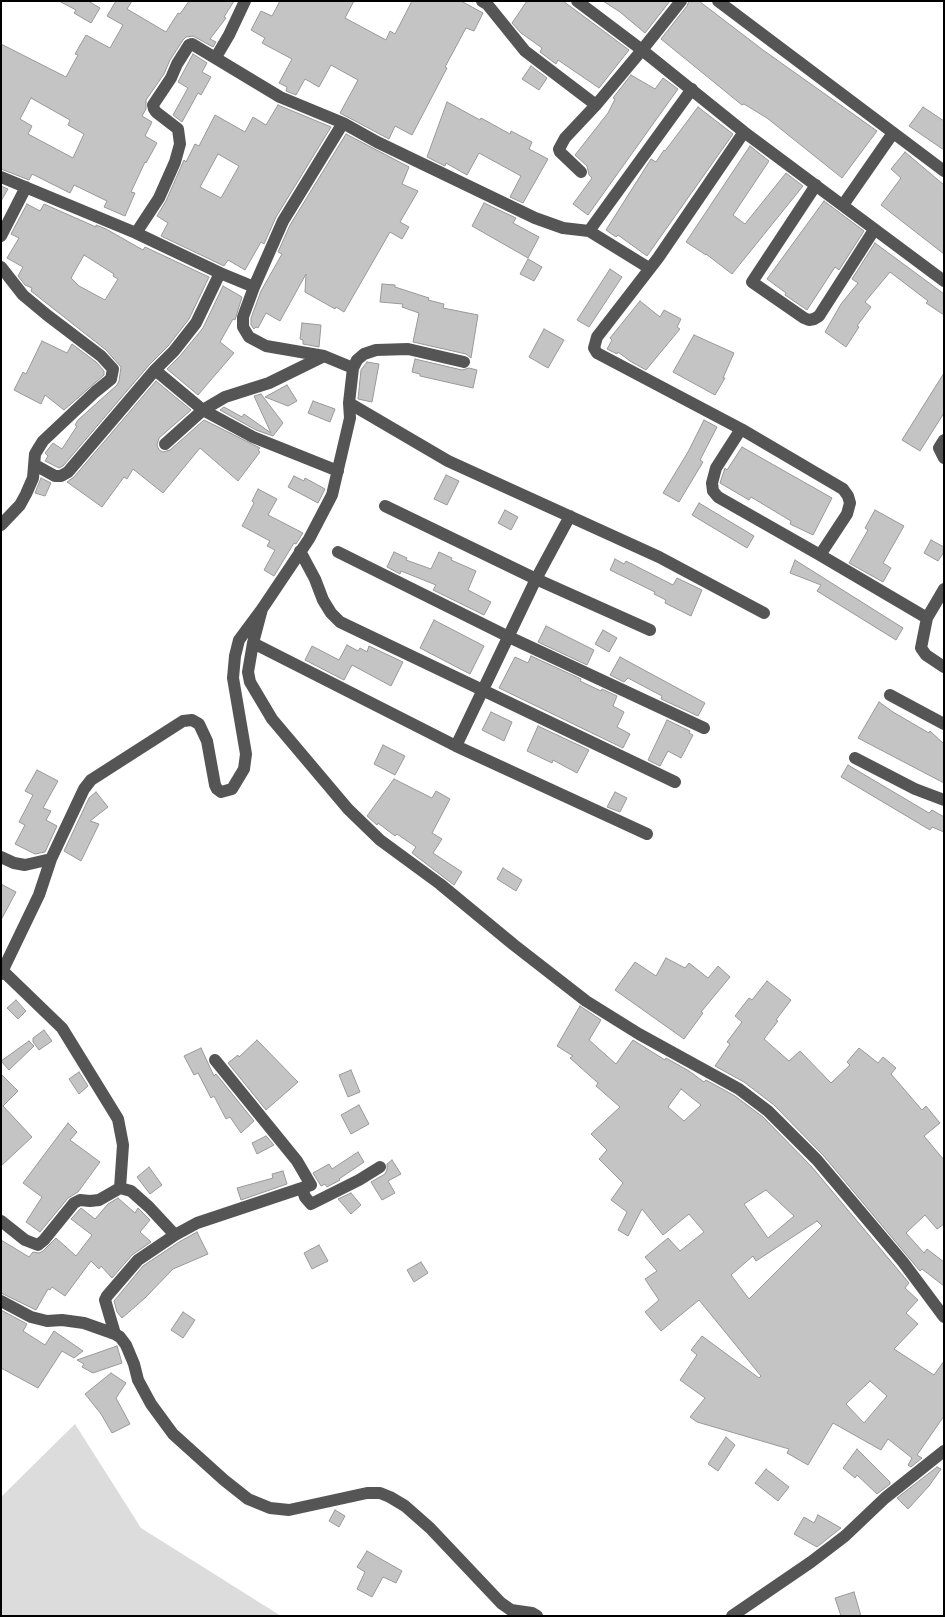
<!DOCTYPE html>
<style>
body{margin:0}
#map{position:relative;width:945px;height:1617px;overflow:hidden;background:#fff;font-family:Lato,sans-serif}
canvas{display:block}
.frame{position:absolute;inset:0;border:2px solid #000;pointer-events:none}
</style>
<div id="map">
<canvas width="945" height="1617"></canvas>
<div class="frame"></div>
</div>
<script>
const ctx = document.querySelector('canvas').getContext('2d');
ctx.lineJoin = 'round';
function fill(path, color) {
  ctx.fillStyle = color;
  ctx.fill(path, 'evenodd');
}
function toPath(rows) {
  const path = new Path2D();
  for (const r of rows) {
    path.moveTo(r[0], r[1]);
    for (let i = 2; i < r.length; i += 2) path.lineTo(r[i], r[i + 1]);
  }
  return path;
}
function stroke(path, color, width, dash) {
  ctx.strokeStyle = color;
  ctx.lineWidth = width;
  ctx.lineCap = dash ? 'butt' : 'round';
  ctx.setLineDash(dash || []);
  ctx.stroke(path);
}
fill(toPath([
 [75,1424,141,1528,281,1616,1,1616,1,1497]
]), '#dcdcdc');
const building = toPath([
 [59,1,88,1,100,8,91,23,74,13,76,10,59,1],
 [116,1,132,1,127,9,166,32,178,13,180,14,189,1,234,1,224,17,226,18,210,39,216,42,213,47,193,36,186,37,183,40,170,60,164,74,146,100,146,109,142,116,152,122,145,136,157,143,146,163,145,162,131,192,135,193,125,216,104,207,107,201,74,185,70,193,32,174,29,180,1,169,1,44,66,77,78,55,75,54,86,35,110,48,123,25,107,16,116,1],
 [31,98,70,120,68,125,84,134,73,158,28,134,32,126,20,119,31,98],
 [280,1,354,1,345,18,386,40,390,31,395,34,412,1,461,1,483,13,474,31,466,28,445,67,447,68,412,135,395,126,389,139,340,113,358,80,331,65,319,87,305,79,296,95,286,91,287,87,279,83,292,59,262,43,265,38,251,30,261,11,272,16,280,1],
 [527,1,563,1,629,50,599,88,558,60,556,64,540,52,542,48,521,33,512,23,527,1],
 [603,1,670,1,645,33,620,12,603,1],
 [689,1,699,1,763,50,877,131,842,178,767,118,744,104,742,105,661,39,687,6,689,1],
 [193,54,207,63,202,72,211,77,201,95,198,93,182,122,173,115,188,88,178,82,193,54],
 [531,66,547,78,539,90,522,79,531,66],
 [631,75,655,89,663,78,678,89,588,215,573,204,592,178,589,175,587,166,575,155,608,113,615,99,613,98,631,75],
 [447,102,480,120,481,118,510,134,511,131,532,142,529,149,548,159,523,203,510,197,521,176,479,153,467,175,446,163,445,166,427,157,447,102],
 [278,105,331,127,276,217,264,244,261,242,245,270,228,260,224,266,161,236,168,223,157,216,166,201,184,160,186,162,195,144,199,146,215,115,245,132,253,117,266,125,278,105],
 [218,154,239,166,221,198,200,187,218,154],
 [698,107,733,134,647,256,618,235,616,237,606,230,651,159,656,162,664,150,665,151,698,107],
 [923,107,944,121,944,150,909,126,923,107],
 [346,134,409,167,402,184,418,191,400,222,409,227,402,239,390,232,344,312,336,307,335,309,305,292,306,274,280,321,266,313,258,328,256,327,254,329,251,325,251,318,261,291,282,254,278,252,290,225,346,134],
 [750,146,769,161,733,215,745,224,786,173,803,186,732,274,706,254,706,255,686,242,750,146],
 [905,152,944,185,944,254,881,205,901,178,891,169,905,152],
 [1,186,8,189,1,201,1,186],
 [824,201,864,231,839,270,835,267,807,310,785,295,786,293,767,279,824,201],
 [484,203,516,218,513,223,539,237,528,258,472,226,484,203],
 [27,204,40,211,44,204,96,227,96,225,106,229,143,250,145,247,209,277,189,319,168,346,149,365,63,466,59,468,45,461,48,456,45,453,53,443,62,449,77,426,75,425,78,420,117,385,119,381,121,367,106,350,31,291,32,288,25,285,18,276,23,267,7,258,19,238,11,234,27,204],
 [84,255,114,274,113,276,118,279,105,300,79,286,71,278,84,255],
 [875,243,944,294,944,315,926,303,928,301,890,272,865,302,871,307,857,326,859,327,846,347,825,332,841,304,858,283,852,279,875,243],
 [528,259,542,267,534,281,520,274,528,259],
 [610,269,622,277,589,327,577,320,610,269],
 [382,284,395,285,395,287,429,298,428,300,444,304,443,308,478,315,471,358,466,354,413,342,419,313,402,307,403,304,380,302,382,284],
 [223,286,242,297,235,320,233,319,220,342,234,353,198,395,167,369,180,356,203,328,223,286],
 [640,301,660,317,664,310,681,319,677,327,680,329,646,370,630,361,618,352,617,354,607,349,612,340,610,338,640,301],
 [302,323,321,325,319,347,303,344,303,340,300,339,302,323],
 [544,329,564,340,548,368,529,357,544,329],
 [694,335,734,353,723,378,725,378,715,395,673,372,694,335],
 [42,341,67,353,72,344,96,362,104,371,104,375,64,410,45,395,41,404,14,390,23,372,26,374,42,341],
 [415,359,462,370,469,368,477,370,473,388,420,376,420,374,412,372,415,359],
 [367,362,379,364,372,402,358,399,361,370,367,362],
 [944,373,944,413,920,451,902,440,944,373],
 [156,381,191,410,159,438,157,445,159,450,163,452,170,450,204,420,260,448,258,450,260,452,238,481,200,448,163,493,133,469,127,479,124,477,102,507,67,482,74,477,156,381],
 [287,385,297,401,288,406,265,397,287,385],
 [261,394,283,423,273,436,256,430,220,410,224,407,242,417,244,414,271,433,254,396,261,394],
 [313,401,335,409,330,422,308,413,313,401],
 [704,420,717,427,700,460,703,462,679,502,663,493,688,452,704,420],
 [742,447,832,498,813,535,790,524,791,521,751,497,749,500,720,483,725,468,727,470,742,447],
 [446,475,459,481,447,505,434,499,446,475],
 [294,476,304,481,305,478,325,489,318,503,288,487,294,476],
 [41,478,51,483,45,496,35,493,41,478],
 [258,489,277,499,268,515,303,533,296,544,294,543,274,576,264,570,275,550,267,546,270,541,242,526,254,503,252,501,258,489],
 [699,503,754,536,747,548,692,515,699,503],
 [505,510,518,517,511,530,498,523,505,510],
 [875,510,904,526,883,563,891,568,883,582,849,563,868,530,865,528,875,510],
 [931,540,944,547,944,552,938,561,924,553,931,540],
 [394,552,407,558,406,560,431,569,439,552,452,558,451,560,476,571,468,590,491,602,484,615,433,590,436,585,401,571,400,574,387,567,394,552],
 [615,559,624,564,626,561,673,585,677,578,702,590,691,616,665,603,666,600,654,594,655,592,610,570,615,559],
 [795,560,903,628,896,640,817,591,821,585,790,573,795,560],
 [434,620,484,646,470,674,420,648,434,620],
 [546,626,594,650,587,665,538,642,546,626],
 [603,630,617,638,609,652,595,644,603,630],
 [347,645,358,651,360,648,367,652,369,646,403,662,391,686,352,665,344,680,305,660,312,646,339,660,347,645],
 [531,656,581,679,580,681,601,691,602,689,617,696,613,706,624,712,617,727,630,734,623,748,499,688,515,657,528,663,531,656],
 [620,657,705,703,698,716,661,699,662,696,628,678,624,682,610,675,620,657],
 [879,702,893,712,929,733,930,731,944,744,944,783,858,738,879,702],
 [491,712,512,722,504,741,482,730,491,712],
 [667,720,690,731,689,733,693,735,681,758,668,751,660,766,648,760,667,720],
 [538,726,589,750,577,773,553,760,552,763,527,751,538,726],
 [383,745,405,756,395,775,374,764,383,745],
 [848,765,929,813,932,810,944,817,944,832,932,827,930,830,841,777,848,765],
 [37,770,58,781,43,808,51,811,46,820,57,826,45,852,35,854,15,844,25,825,19,822,33,795,25,791,37,770],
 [394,779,432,798,436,791,450,799,432,833,442,839,433,853,462,872,454,885,412,853,416,847,397,834,395,836,378,823,377,825,367,816,394,779],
 [96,792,108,807,90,821,99,824,81,861,64,851,89,798,96,792],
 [615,792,627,798,620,812,607,807,615,792],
 [503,868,522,880,516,891,497,879,503,868],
 [1,884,16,892,1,920,1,884],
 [666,958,685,968,689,963,708,978,718,966,730,977,701,1012,703,1013,684,1039,615,990,635,962,656,976,666,958],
 [767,981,791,1000,776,1020,778,1021,764,1039,789,1061,800,1051,831,1083,850,1065,847,1062,859,1048,878,1063,883,1057,896,1068,891,1074,922,1110,926,1106,940,1123,924,1136,944,1160,944,1224,937,1229,925,1215,906,1233,924,1253,927,1249,944,1262,944,1286,922,1269,920,1271,823,1155,774,1105,744,1082,715,1066,730,1044,727,1042,742,1022,735,1016,749,998,752,1000,767,981],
 [16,1000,26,1011,18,1019,7,1008,16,1000],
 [580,1006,601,1020,589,1040,616,1064,633,1040,665,1060,666,1058,689,1071,704,1082,706,1080,735,1096,763,1117,811,1166,909,1283,905,1288,918,1300,906,1313,918,1324,894,1349,934,1375,944,1361,944,1416,917,1455,922,1458,911,1467,908,1465,912,1458,888,1439,881,1450,833,1423,808,1465,787,1453,789,1449,697,1422,690,1417,705,1398,680,1380,697,1355,691,1350,702,1336,759,1378,761,1376,699,1300,661,1331,645,1312,659,1300,645,1279,657,1271,645,1257,668,1238,680,1251,704,1232,689,1214,663,1235,642,1209,628,1236,618,1230,627,1212,611,1200,623,1183,599,1159,607,1150,591,1134,620,1107,596,1086,598,1083,570,1058,573,1056,557,1046,580,1006],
 [681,1089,701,1105,684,1121,668,1107,681,1089],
 [766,1190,794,1216,768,1238,744,1204,766,1190],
 [817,1221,822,1226,749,1299,731,1275,753,1256,756,1261,817,1221],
 [870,1381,887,1396,864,1423,846,1404,870,1381],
 [44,1030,52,1041,39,1050,33,1042,33,1038,44,1030],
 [257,1040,298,1082,266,1110,228,1063,238,1055,239,1057,257,1040],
 [29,1041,34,1046,9,1070,1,1061,29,1041],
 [201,1048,214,1076,216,1074,254,1121,241,1133,230,1117,226,1119,214,1096,211,1098,198,1073,194,1075,184,1056,201,1048],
 [351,1070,360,1092,348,1097,339,1075,351,1070],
 [79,1072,88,1086,79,1094,69,1079,79,1072],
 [1,1074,18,1091,3,1106,32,1137,1,1166,1,1074],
 [359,1105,369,1124,351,1134,341,1115,359,1105],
 [68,1123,77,1132,70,1140,100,1162,78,1192,68,1198,40,1232,26,1222,42,1197,23,1183,68,1123],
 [266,1136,274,1145,257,1154,252,1143,266,1136],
 [358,1152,364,1162,339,1179,340,1180,327,1187,325,1184,321,1186,313,1173,329,1164,332,1169,358,1152],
 [392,1160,401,1174,388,1181,395,1193,382,1200,371,1182,385,1174,387,1170,387,1164,392,1160],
 [149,1167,162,1185,150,1194,137,1177,149,1167],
 [283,1171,287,1184,241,1200,237,1188,273,1178,272,1174,283,1171],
 [351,1193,361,1205,351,1214,338,1199,351,1193],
 [118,1198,135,1213,138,1208,150,1220,140,1232,151,1242,132,1255,112,1278,101,1266,99,1269,91,1261,65,1296,52,1287,50,1290,48,1289,36,1310,1,1293,1,1240,29,1257,33,1252,39,1253,43,1251,56,1238,76,1256,92,1235,71,1219,81,1208,95,1219,108,1204,118,1198],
 [197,1232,208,1254,173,1269,145,1298,122,1318,117,1312,114,1301,143,1266,179,1242,197,1232],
 [319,1245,328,1261,312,1269,304,1253,319,1245],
 [421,1262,428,1273,414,1282,407,1270,421,1262],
 [1,1310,27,1324,23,1331,45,1345,54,1331,83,1351,74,1358,62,1351,38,1388,1,1368,1,1310],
 [183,1312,195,1320,183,1338,171,1330,183,1312],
 [117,1346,122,1363,93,1373,82,1367,84,1364,77,1360,117,1346],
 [111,1373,126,1383,116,1398,130,1424,112,1433,101,1414,85,1394,111,1373],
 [726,1437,735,1445,718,1471,708,1464,726,1437],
 [857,1449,890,1482,890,1484,877,1494,857,1475,855,1478,843,1468,857,1449],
 [937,1467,941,1469,929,1486,908,1509,897,1498,937,1467],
 [766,1469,789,1487,778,1501,755,1483,766,1469],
 [335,1510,345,1516,339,1527,329,1521,335,1510],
 [818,1515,841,1528,817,1547,794,1534,804,1517,814,1523,818,1515],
 [367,1551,402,1571,396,1583,383,1577,372,1597,357,1589,365,1572,357,1567,367,1551],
 [854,1592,861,1616,841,1616,835,1598,854,1592]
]);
fill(building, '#c4c4c4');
stroke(building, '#999', 1);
stroke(toPath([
 [482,1,487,4,525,51,596,105,642,50,577,1],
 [681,1,642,50,744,132,944,281],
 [718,1,944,171],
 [216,57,229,35,245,1],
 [343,123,283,221,254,287,243,317,243,327,249,337,266,346,324,356,353,368],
 [744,132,658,258,597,337,594,348,597,353,741,429,843,489,848,496,850,503,847,514,820,555,927,618],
 [581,172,560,152,559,149,565,138,596,105],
 [1,177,136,233,220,273,254,287],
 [816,185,752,282,804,318,809,320,814,319,819,316,874,230],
 [843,205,893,133],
 [589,231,692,89],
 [136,233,159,198,175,162,180,144,178,129,156,112,154,109,153,105,171,78,177,64,189,45,192,44,280,97,343,123,377,142,535,218,563,228,589,231,649,268],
 [1,236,26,187],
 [1,267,23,295,47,315,101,356,113,369,111,379,95,392,43,441,38,449,35,454,33,478,26,494,20,505,1,525],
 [155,370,203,410,253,437,338,471],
 [349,403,448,461,659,557,764,613],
 [741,429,716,468,712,483,713,491,718,497,820,555],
 [944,440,939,448,944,458],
 [165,444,203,410,225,397,269,383,324,356],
 [35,465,55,476,61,476,68,472,155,370,174,351,196,323,220,273],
 [385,506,536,579,650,630],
 [300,551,315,579,323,600,331,613,340,622,675,782],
 [338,552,509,637,704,728],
 [944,589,927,618,921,648,926,655,944,667],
 [262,609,253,643,248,672,250,682,272,719,348,809,380,840,440,884,514,945,586,1001,639,1034,739,1089,768,1111,817,1160,903,1262,944,1317],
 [253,643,456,746,647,834],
 [890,695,944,724],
 [456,746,536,579,570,516],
 [855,758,915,789,944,800],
 [1,857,14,863,25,865,51,859],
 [3,971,62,1028,118,1119,123,1145,120,1188],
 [1,974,39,895,51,859,84,789,91,780,183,721,192,720,199,724,207,741,215,785,217,789,221,792,232,789,244,769,246,754,233,678,235,656,239,640,262,609,309,539,332,495,350,418,349,403,353,368,357,360,364,354,376,350,408,349,464,362],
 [302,1188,305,1197,311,1204,359,1180,380,1167],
 [1,1221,25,1240,38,1245,44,1240,74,1203,80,1200,90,1201,99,1200,120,1188,131,1191,149,1207,175,1235],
 [1,1301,31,1317,47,1321,62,1320,84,1323,115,1334,105,1300,107,1296,138,1260,175,1235,197,1223,311,1185,297,1161,215,1060],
 [115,1334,120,1337,126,1345,134,1364,138,1380,151,1404,173,1434,224,1480,248,1499,270,1508,289,1510,367,1493,380,1493,390,1497,405,1506,430,1528,501,1603,511,1610,532,1613,537,1616],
 [732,1616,811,1562,845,1536,885,1498,944,1451]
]), '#555', 12);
</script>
